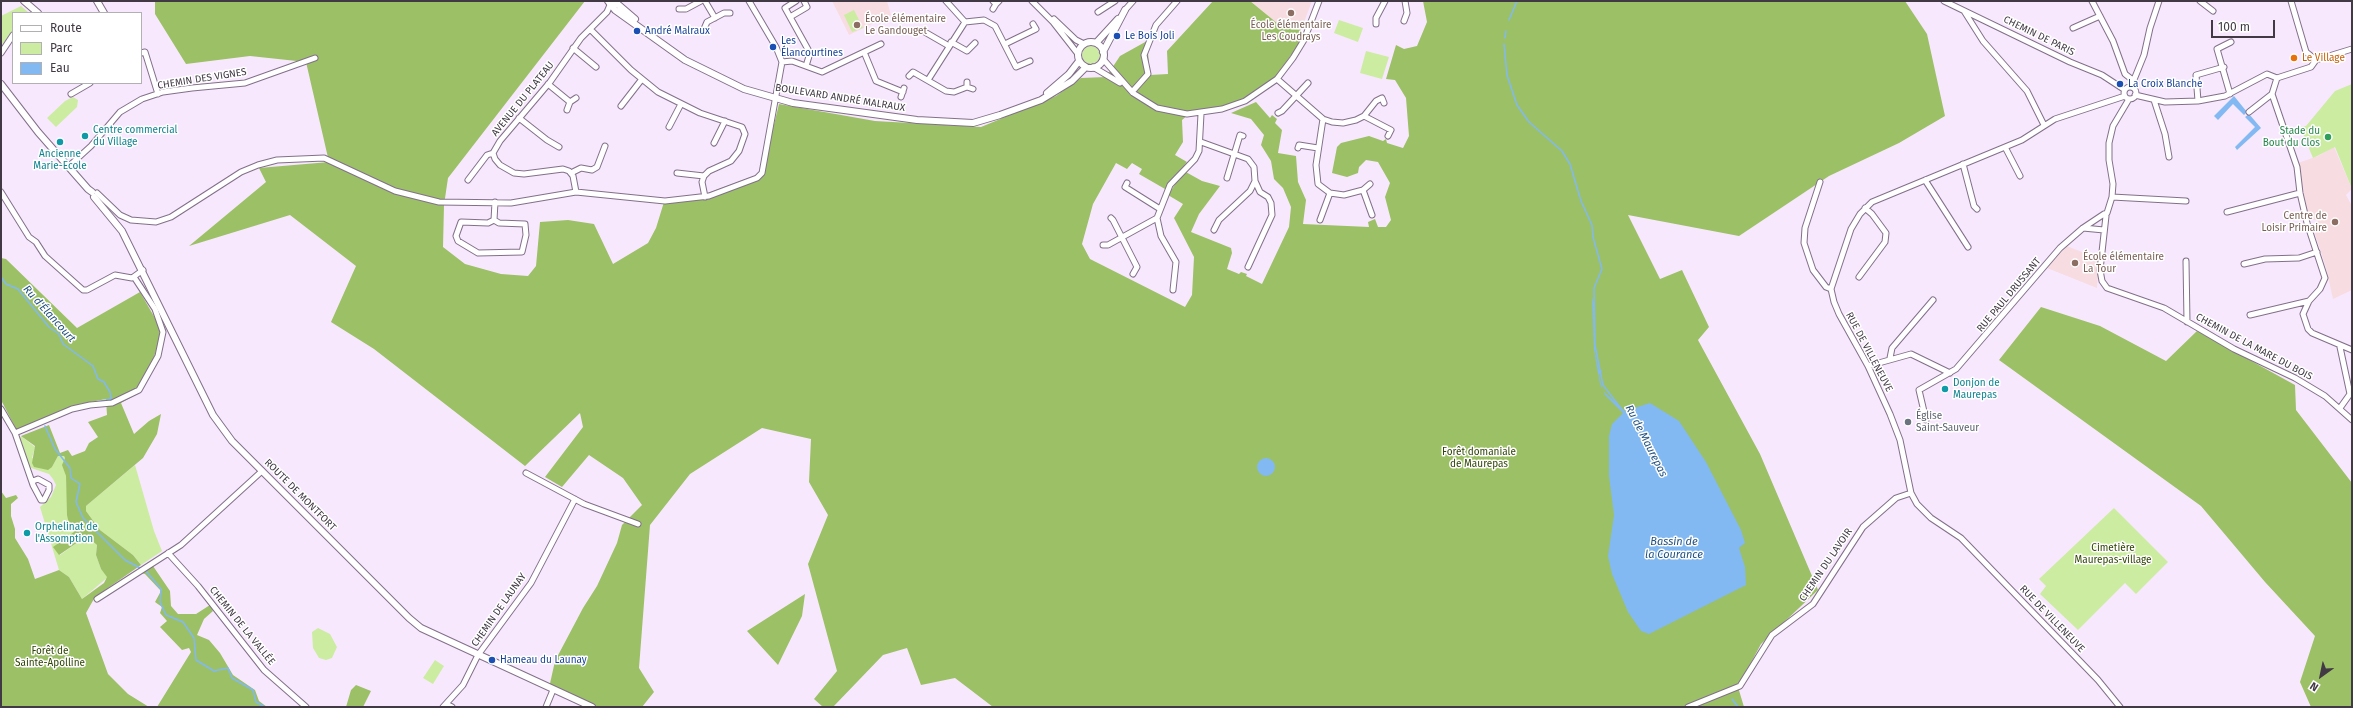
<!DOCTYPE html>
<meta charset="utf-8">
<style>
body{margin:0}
#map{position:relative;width:2353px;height:708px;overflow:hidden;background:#f8e8fe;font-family:"Fira Sans",sans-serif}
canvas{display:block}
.frame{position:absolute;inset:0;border:2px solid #413944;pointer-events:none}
.legend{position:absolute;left:12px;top:12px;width:130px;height:72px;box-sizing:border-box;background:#fff;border:1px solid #b3b0b4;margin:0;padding:5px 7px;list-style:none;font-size:12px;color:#413944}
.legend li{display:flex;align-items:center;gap:8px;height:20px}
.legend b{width:20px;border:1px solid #b3b0b4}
.north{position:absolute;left:2301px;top:656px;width:40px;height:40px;-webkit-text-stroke:3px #fff;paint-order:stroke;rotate:213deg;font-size:11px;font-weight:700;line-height:16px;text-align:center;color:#413944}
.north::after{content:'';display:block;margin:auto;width:14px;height:18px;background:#413944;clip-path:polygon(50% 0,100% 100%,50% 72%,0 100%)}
.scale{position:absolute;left:2211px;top:20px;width:64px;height:18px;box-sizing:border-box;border:2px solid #413944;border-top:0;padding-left:5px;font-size:12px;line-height:14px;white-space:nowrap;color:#413944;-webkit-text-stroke:3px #fff;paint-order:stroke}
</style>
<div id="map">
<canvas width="2353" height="708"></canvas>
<div class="frame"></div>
<ul class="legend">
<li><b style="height:5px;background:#fff"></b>Route</li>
<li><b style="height:11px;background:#cceca1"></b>Parc</li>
<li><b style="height:11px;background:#82b9f2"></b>Eau</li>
</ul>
<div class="north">N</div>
<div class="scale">100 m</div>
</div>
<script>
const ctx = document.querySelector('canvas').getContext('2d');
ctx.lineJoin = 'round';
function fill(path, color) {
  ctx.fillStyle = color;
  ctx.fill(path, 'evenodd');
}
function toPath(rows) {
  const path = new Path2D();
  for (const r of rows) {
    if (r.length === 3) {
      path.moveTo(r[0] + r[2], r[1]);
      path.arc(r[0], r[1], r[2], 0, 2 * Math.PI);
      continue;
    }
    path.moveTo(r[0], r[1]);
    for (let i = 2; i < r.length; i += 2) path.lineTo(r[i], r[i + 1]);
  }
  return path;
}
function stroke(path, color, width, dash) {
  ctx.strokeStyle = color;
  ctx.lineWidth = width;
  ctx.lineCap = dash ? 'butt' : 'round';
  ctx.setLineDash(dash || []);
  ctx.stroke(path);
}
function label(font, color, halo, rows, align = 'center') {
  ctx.font = font + ' "Fira Sans",sans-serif';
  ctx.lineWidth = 3;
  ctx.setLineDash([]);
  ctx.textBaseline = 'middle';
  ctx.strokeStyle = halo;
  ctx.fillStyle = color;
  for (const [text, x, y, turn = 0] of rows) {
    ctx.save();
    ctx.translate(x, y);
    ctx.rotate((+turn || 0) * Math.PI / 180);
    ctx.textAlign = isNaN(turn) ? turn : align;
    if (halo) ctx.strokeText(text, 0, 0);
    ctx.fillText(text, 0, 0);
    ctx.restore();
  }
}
fill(toPath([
 [832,1,887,1,891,15,849,35],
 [1250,1,1312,1,1301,30,1296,30,1277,23],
 [2334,147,2352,189,2346,195,2352,206,2352,290,2333,299,2326,268,2315,234,2318,220,2312,220,2308,216,2298,163,2318,156],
 [2067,246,2099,259,2097,288,2047,268]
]), '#f7dde1');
fill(toPath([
 [21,6,29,13,13,13,13,30,1,46,1,16],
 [854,10,863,28,852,32,844,15],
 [1339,20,1363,28,1358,42,1334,33],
 [1091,55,9],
 [1366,51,1389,57,1382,79,1360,73],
 [2352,84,2352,189,2335,147,2313,158,2300,127,2306,126,2335,91],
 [73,97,78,100,77,107,56,127,47,118,65,101],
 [21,436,35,447,32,458,52,467,58,456,64,456,65,458,63,465,66,476,69,524,75,532,54,547,60,555,81,540,88,538,91,540,97,545,96,555,101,569,108,577,82,599,69,577,59,570,40,507,51,497,56,485,53,479,49,474,31,468,19,441],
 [135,465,154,531,162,551,141,565,133,555,100,530,86,511,86,506],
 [2114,508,2168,562,2136,594,2125,583,2078,630,2040,594,2046,586,2039,579],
 [318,628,330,634,337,647,332,658,326,660,319,658,313,648,312,632],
 [435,660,444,666,433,684,423,678]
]), '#cceca1');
fill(toPath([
 [155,1,585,1,448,178,444,205,443,247,465,264,501,274,528,276,536,266,540,222,568,220,594,224,613,264,648,243,656,228,664,202,705,194,762,173,779,104,875,121,981,127,1056,96,1081,78,1106,77,1120,56,1147,41,1150,75,1168,74,1167,51,1213,1,1250,1,1277,23,1301,30,1301,41,1275,78,1245,100,1188,115,1182,120,1183,142,1175,155,1187,162,1165,189,1139,174,1142,169,1132,163,1127,169,1116,163,1093,204,1082,244,1090,259,1185,307,1192,295,1194,257,1174,218,1183,204,1168,195,1184,171,1202,181,1220,186,1199,214,1191,232,1231,248,1232,253,1227,269,1239,274,1241,272,1247,274,1246,276,1262,284,1289,227,1291,207,1283,188,1274,179,1271,161,1261,145,1264,135,1251,119,1231,113,1256,102,1270,118,1272,115,1277,119,1275,123,1282,130,1278,153,1296,156,1298,182,1306,200,1303,224,1369,227,1368,222,1375,219,1378,227,1386,227,1391,220,1385,197,1390,183,1378,162,1366,160,1359,167,1358,173,1347,177,1332,173,1337,147,1341,143,1369,136,1383,141,1386,139,1387,143,1403,148,1409,136,1406,98,1395,80,1386,79,1396,45,1404,49,1417,46,1427,22,1423,1,1905,1,1927,34,1945,116,1899,143,1829,176,1739,236,1628,215,1660,279,1682,270,1709,327,1698,340,1760,454,1818,590,1761,644,1738,687,1744,707,993,707,955,678,921,685,907,648,883,655,833,707,823,707,814,699,837,671,808,564,828,515,809,482,811,439,762,428,690,474,650,525,639,668,654,692,642,707,595,707,549,688,555,661,583,608,597,586,617,543,622,525,642,505,623,478,589,455,562,487,545,477,583,427,580,413,525,466,374,349,331,322,356,266,290,215,189,246,266,182,259,168,329,162,306,62,250,56,186,64,155,14],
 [1,258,6,259,77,328,140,292,163,332,141,392,121,403,134,434,149,421,161,414,157,434,143,458,86,506,86,511,100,530,133,555,141,565,95,597,86,613,108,674,128,694,149,707,1,707,1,491,6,498,16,495,18,498,11,504,11,516,15,529,15,538,28,559,35,579,59,570,69,577,82,599,104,583,107,577,101,569,96,555,97,545,91,540,88,538,84,541,81,540,59,555,53,547,74,532,69,524,67,515,66,476,62,465,65,458,64,456,58,456,52,467,48,470,34,467,32,463,35,446,21,436,49,425,60,453,68,450,72,456,85,451,89,443,98,437,88,422,107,415,106,399,80,404,17,431,1,400],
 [2041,307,2100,326,2166,361,2197,331,2295,385,2296,410,2352,483,2352,707,2311,707,2300,682,2315,636,2265,582,2201,506,1999,360],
 [153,566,170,591,171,606,178,614,196,614,210,605,213,611,204,619,197,635,209,640,220,653,233,675,255,690,259,701,267,707,157,707,191,652,189,648,182,650,160,627,167,621,160,613,162,607,155,602,161,591,145,574,140,573],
 [805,594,802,616,778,665,747,631],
 [356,685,371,691,363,707,346,707,351,690]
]), '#9cc065');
fill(toPath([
 [2234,96,2247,112,2244,115,2233,104,2218,120,2214,116],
 [2249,114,2261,128,2237,150,2235,147,2255,127,2245,117],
 [1592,297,1594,304,1595,353,1599,370,1602,370,1599,375,1603,391,1625,411,1650,403,1679,421,1706,462,1741,530,1745,543,1739,548,1745,567,1746,585,1649,634,1641,631,1628,612,1612,574,1608,556,1614,515,1609,476,1609,436,1612,424,1623,413,1605,395,1600,384,1594,351],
 [1266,467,9]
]), '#82b9f2');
stroke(toPath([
 [1509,20,1517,1],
 [1505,38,1506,31],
 [1504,44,1507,75,1517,105,1529,122,1562,151,1570,164,1581,201,1592,225,1593,237,1602,269,1594,288,1595,345,1603,385,1623,411],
 [1,277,6,284,18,289,49,327,59,334,63,344,93,366,98,379,104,382,110,392,111,399,97,402],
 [45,426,55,449,70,468,71,478,80,484,76,502,83,518,125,560,140,568],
 [146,571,161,589,160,602,166,615,183,622,194,638,196,660,214,671,228,668,232,678,253,690,256,702,265,707],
 [1732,699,1738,707]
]), '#82b9f2', 1.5);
const minor = toPath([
 [705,1,715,18],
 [796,1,785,8,810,53,806,66],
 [993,1,996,4,999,1],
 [1032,1,1053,22,1078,54],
 [1944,1,2070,62,2102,75,2125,90],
 [2092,1,2113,41,2125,74,2134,81],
 [2200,1,2213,11],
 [2291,1,2306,52,2316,60],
 [679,9,686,9,701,1],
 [993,9,996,4],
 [1125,10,1133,1],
 [1964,11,1983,41,2027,91,2044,125],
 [1098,12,1115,1],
 [790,17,807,7,804,1],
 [1054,19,1076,40,1084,44],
 [1404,21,1407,13,1405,1],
 [965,22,984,20,995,26,1016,67,1030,61],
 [1376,24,1376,18,1385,1],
 [2073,28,2100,16],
 [590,29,631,70,658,92,700,113,742,127,745,134,739,151,731,161,709,171,704,176,702,182,705,197],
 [704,29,707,22,724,13,730,13],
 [923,31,949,46],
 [951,42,967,51,975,43],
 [1005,44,1036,29,1033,24],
 [573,48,596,67],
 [864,52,876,81,903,92],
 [1,53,13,35],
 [141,53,145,52,158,94],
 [1103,59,1133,93,1157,108,1187,114,1222,109,1245,101,1277,79,1293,58,1304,40,1319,1],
 [2316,60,2352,49],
 [782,62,792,61,822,72,881,44],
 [1093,67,1120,83],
 [909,76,913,72,946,91,954,92,967,87],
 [2277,78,2272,94,2297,167,2300,193,2307,223,2325,278,2320,289,2309,301,2303,314,2308,329,2312,333,2352,350],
 [2277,78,2311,67,2316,60],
 [1277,79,1323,119,1332,122,1343,123,1356,120,1364,116,1376,101,1382,98,1384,103],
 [928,80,965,22,946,1],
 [967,82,967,87,973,89],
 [548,84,570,102,576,98],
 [2131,87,2144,55,2150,28,2159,1],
 [2130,93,6],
 [1132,92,1148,74,1144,55,1156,25,1177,1],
 [71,94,90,83],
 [2230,94,2217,49,2231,42],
 [2135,95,2165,102,2198,101,2225,96,2267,74,2277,78],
 [901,97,904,88],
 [2154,100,2165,134,2169,157],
 [2198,101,2196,75,2224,67],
 [621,106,642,79],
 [567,110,570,102],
 [2249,112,2272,94],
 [1278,113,1282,111,1308,83],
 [1364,116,1391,130,1388,136],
 [519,118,547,140,559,147],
 [1323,119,1316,165,1318,184,1330,193,1344,195,1363,190,1370,184],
 [669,127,681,104],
 [1201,142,1248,159,1254,167,1255,181,1260,192,1268,197,1271,203,1272,215,1248,267],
 [714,143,725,121],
 [2005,147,2020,176],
 [1298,148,1299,145,1318,148],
 [1963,164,1974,206,1977,209],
 [68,167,91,146,120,112,142,99,163,92,192,88,245,83,315,58],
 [571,173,581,168,592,170,597,167,605,146],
 [677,173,704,176],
 [1227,178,1240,135,1243,136],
 [468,180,487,155,493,153],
 [1925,180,1968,247],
 [1820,182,1805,228,1804,243,1813,270,1826,287,1831,289],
 [1127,183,1125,187,1160,209],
 [1363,190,1372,215],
 [1,192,29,237,36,242,45,256,83,290,87,290,115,275,132,278,143,270],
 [576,192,573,176,569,171,563,169,524,174,514,173,500,165,495,159,493,153,500,141,550,82,581,38,607,12,610,5],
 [97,193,120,215,131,220,156,222,171,217,241,172,258,165,277,160,324,158,395,191,439,202,511,203,576,192,665,201,709,196,757,178,762,173,782,62,776,47,749,1],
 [2112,197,2186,201],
 [2227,212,2300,193],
 [2107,213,2112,197,2113,184,2109,160,2109,143,2113,126,2129,99],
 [2106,216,2100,270,2102,281,2107,288,2164,308,2234,349,2295,378,2325,396,2352,420],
 [1111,218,1113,220,1137,267,1133,274],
 [494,220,499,223,525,224,526,235,522,252,478,253,458,241,456,236,461,222,488,223,494,220],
 [494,220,495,202],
 [1320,220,1330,193],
 [2083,228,2104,230],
 [1214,230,1219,220,1250,191,1255,181],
 [1103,245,1108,245,1157,218],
 [2186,261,2187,322],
 [2244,264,2265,259,2299,258,2317,252],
 [1859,277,1885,242,1886,233,1872,214,1865,208],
 [1173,290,1176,262,1161,236,1157,218,1170,185,1195,159,1199,151,1201,114],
 [2250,315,2309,301],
 [1890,358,1892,348,1933,300],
 [1868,366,1911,354,1950,373],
 [2340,408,2350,394,2340,347],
 [1,409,15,433,33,485,41,500,44,500,49,490,49,485,38,479,33,481],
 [1926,420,1919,390,1956,369,2060,248,2083,228,2104,214],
 [15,433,72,409,90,405,112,403,139,390,158,356,163,332,155,309,134,277],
 [526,473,584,504,638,524],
 [168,553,198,586,264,670,306,707],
 [97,599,181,545,262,471],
 [446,704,452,707],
 [443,707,463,685,478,655,531,583,575,499],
 [546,707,553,690],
 [1688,707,1740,686,1772,635,1813,604,1863,527,1896,498,1911,493],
 [2120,707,2098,680,1961,538,1931,518,1917,504,1911,493,1900,440,1890,414,1868,366,1839,314,1834,302,1831,289,1851,229,1860,214,1872,202,2022,140,2055,119,2125,96]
]);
const tertiary = toPath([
 [24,1,38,13],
 [97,1,104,13],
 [608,1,615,10,685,60,744,89,793,103,917,120,973,123,1000,115,1041,100,1072,81,1086,67],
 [614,1,635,19],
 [1091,55,13],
 [1096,43,1118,19],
 [1103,52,1125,10],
 [1,84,38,132,88,189,92,192],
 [1047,93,1069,74,1079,61],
 [94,197,122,231,213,415,232,441,409,618,421,628,592,707]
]);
stroke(minor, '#827089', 7);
stroke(tertiary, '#827089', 8);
stroke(minor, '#fff', 5);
stroke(tertiary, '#fff', 6);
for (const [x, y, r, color] of [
 [1291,13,4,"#8d6e63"],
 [857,25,4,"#8d6e63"],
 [637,31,4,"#1a4fb4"],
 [1117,36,4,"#1a4fb4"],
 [773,47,4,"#1a4fb4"],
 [2294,58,4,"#e8710a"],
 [2120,84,4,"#1a4fb4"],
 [85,136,4,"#0f9aa8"],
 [2328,137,4,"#2e9e5b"],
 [60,142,4,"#0f9aa8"],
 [2335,222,4,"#8d6e63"],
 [2075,263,4,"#8d6e63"],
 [1945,389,4,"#0f9aa8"],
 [1908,422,4,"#6b7280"],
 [27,533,4,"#0f9aa8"],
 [492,660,4,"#1a4fb4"]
]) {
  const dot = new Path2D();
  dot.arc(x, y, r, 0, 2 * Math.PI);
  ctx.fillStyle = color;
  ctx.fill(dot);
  stroke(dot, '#fff', 1.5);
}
label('10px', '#785e54', '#fff', [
 ["École élémentaire",865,19],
 ["Le Gandouget",865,31],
 ["École élémentaire",1291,25,"center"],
 ["Les Coudrays",1291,37,"center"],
 ["Centre de",2327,216,"right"],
 ["Loisir Primaire",2327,228,"right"],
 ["École élémentaire",2083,257],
 ["La Tour",2083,269]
], 'left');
label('10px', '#164399', '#fff', [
 ["André Malraux",645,31],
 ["Le Bois Joli",1125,36],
 ["Les",781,41],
 ["Élancourtines",781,53],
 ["La Croix Blanche",2128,84],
 ["Hameau du Launay",500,660]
], 'left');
label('10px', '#413944', '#fff', [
 ["CHEMIN DE PARIS",2039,36,26],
 ["CHEMIN DES VIGNES",202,79,-9],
 ["BOULEVARD ANDRÉ MALRAUX",840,98,9],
 ["AVENUE DU PLATEAU",523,99,-51],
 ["RUE PAUL DRUSSANT",2009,295,-50],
 ["CHEMIN DE LA MARE DU BOIS",2254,347,28],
 ["RUE DE VILLENEUVE",1869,352,62],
 ["ROUTE DE MONTFORT",300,495,45],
 ["CHEMIN DU LAVOIR",1826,565,-56],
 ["CHEMIN DE LAUNAY",499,610,-55],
 ["RUE DE VILLENEUVE",2052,619,46],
 ["CHEMIN DE LA VALLÉE",242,626,51]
]);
label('10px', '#c56008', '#fff', [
 ["Le Village",2302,58]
], 'left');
label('10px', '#0d838f', '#fff', [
 ["Centre commercial",93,130],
 ["du Village",93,142],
 ["Ancienne",60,154,"center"],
 ["Marie-Ecole",60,166,"center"],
 ["Donjon de",1953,383],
 ["Maurepas",1953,395],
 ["Orphelinat de",35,527],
 ["l'Assomption",35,539]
], 'left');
label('10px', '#27864d', '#fff', [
 ["Stade du",2320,131],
 ["Bout du Clos",2320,143]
], 'right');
label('10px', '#5b616d', '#fff', [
 ["Église",1916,416],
 ["Saint-Sauveur",1916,428]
], 'left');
label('10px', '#2e4300', '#fff', [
 ["Forêt domaniale",1479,452],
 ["de Maurepas",1479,464],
 ["Cimetière",2113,548],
 ["Maurepas-village",2113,560],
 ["Forêt de",50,651],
 ["Sainte-Apolline",50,663]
]);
label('italic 11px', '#225281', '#fff', [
 ["Ru d'Élancourt",49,314,48],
 ["Ru de Maurepas",1646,441,63],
 ["Bassin de",1674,542],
 ["la Courance",1674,555]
]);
</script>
